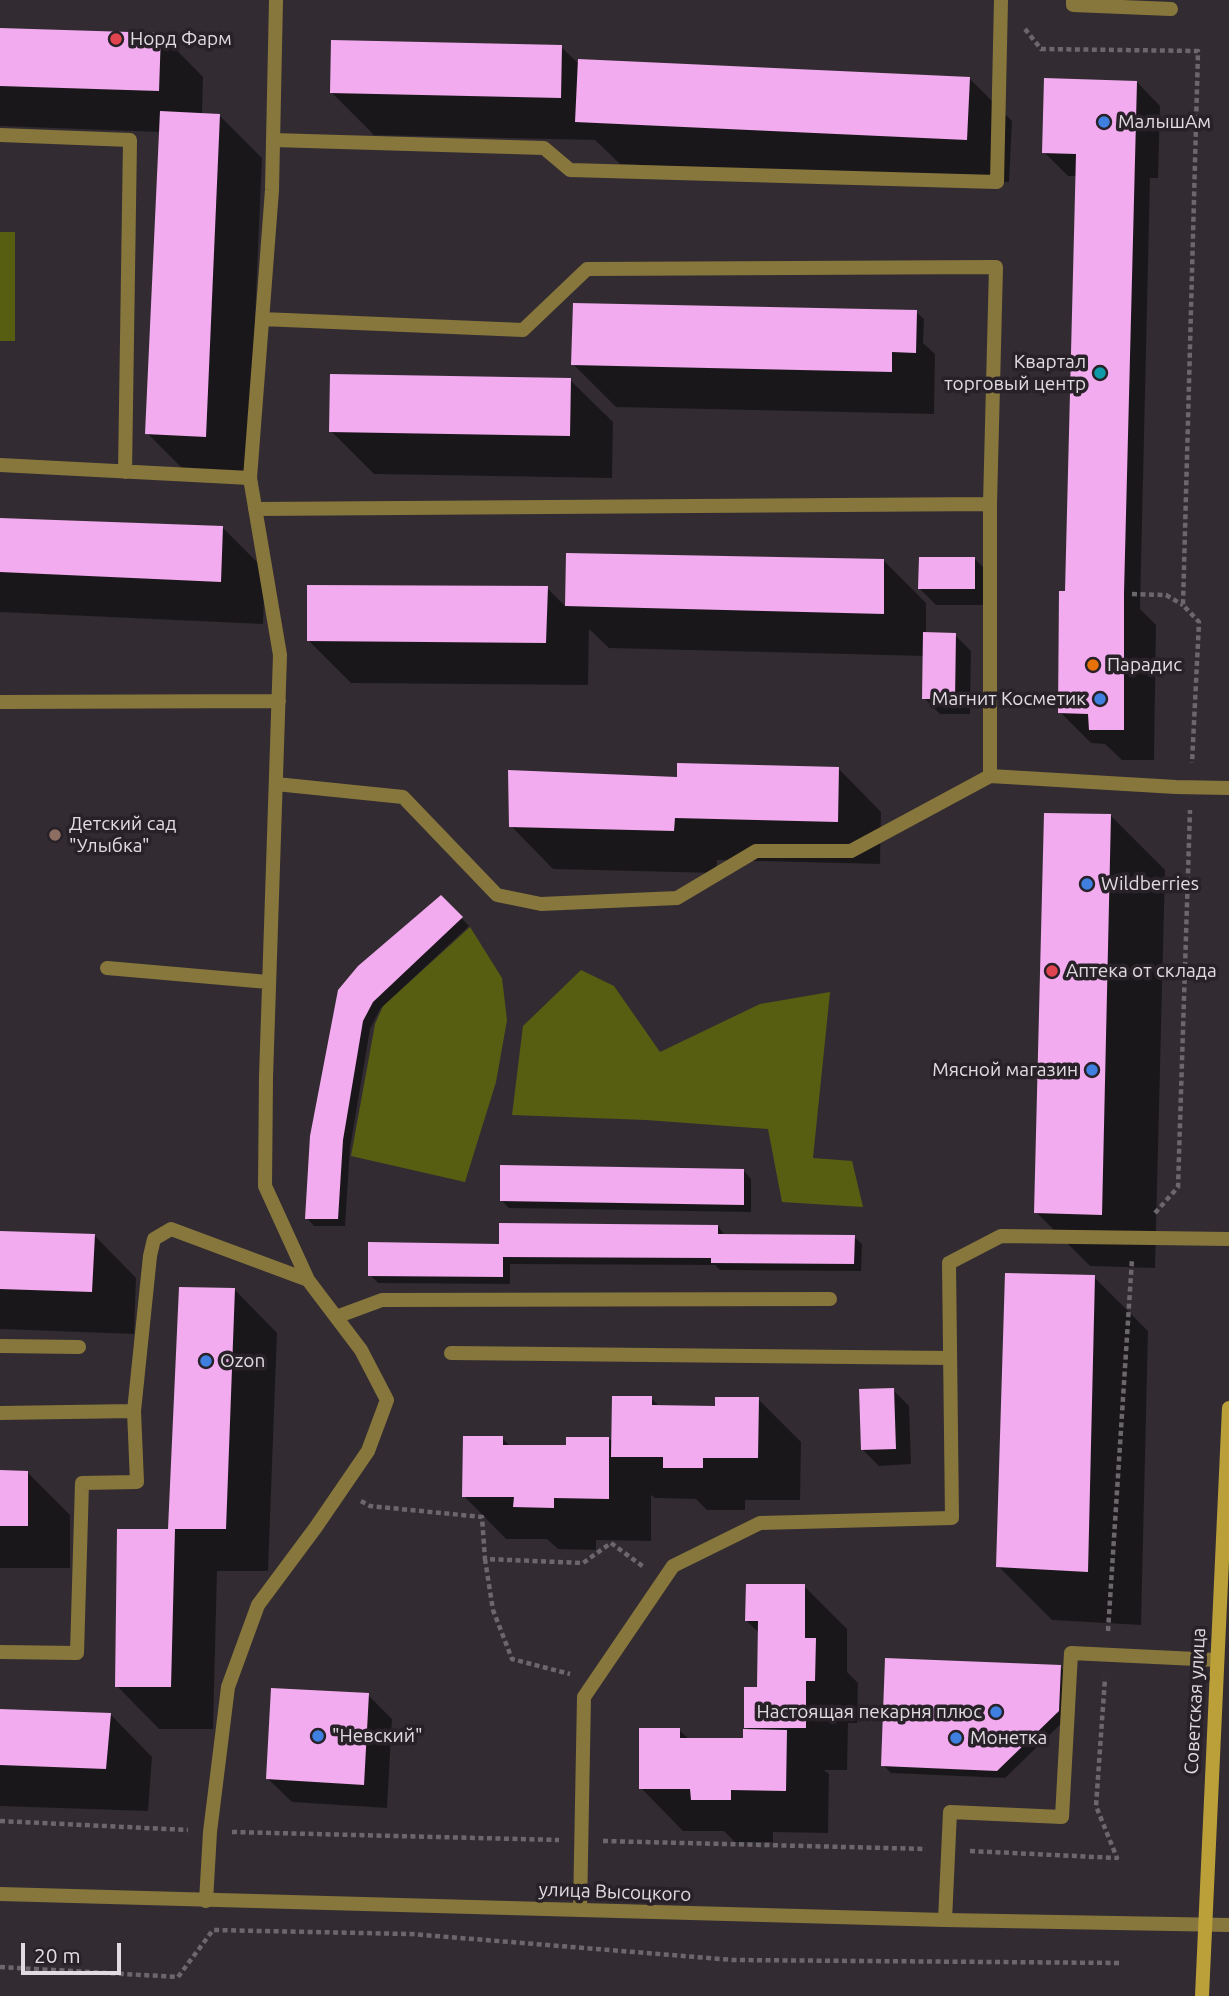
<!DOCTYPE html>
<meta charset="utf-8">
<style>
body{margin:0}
#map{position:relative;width:1229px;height:1996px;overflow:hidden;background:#322c32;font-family:Ubuntu,sans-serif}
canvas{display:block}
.scale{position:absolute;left:21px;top:1943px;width:100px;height:32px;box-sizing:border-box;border:4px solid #e0dce0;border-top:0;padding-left:9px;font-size:21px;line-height:24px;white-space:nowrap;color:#e0dce0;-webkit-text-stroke:5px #282228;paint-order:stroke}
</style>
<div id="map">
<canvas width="1229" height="1996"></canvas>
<div class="scale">20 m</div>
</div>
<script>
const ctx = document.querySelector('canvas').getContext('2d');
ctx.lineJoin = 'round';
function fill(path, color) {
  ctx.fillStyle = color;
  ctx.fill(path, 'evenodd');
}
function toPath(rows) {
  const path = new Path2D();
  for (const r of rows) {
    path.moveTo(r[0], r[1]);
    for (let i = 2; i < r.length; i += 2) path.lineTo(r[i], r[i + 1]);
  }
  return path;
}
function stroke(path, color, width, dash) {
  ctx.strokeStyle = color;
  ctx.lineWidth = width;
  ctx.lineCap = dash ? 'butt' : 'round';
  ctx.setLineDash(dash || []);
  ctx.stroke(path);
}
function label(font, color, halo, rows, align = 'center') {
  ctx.font = font + ' Ubuntu,sans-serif';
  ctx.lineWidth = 7;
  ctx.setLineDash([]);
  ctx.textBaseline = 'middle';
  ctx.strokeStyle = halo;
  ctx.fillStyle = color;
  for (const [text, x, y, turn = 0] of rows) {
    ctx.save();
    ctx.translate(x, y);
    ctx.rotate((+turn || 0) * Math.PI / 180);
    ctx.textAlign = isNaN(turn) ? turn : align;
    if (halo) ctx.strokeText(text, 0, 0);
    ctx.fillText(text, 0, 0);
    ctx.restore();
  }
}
fill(toPath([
 [0,232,15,232,15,341,0,341],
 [470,927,502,978,507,1020,496,1082,465,1182,351,1156,375,1024,383,1006],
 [581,970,614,986,660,1052,760,1004,830,992,813,1158,852,1161,863,1207,782,1202,768,1129,646,1120,512,1115,523,1026]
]), '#575e12');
fill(toPath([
 [0,29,161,34,203,77,202,115,220,116,262,158,248,479,190,476,147,433,161,132,0,126],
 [561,47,580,65,970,79,1012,121,1009,182,620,164,595,140,374,135,331,92],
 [1137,82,1160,106,1158,178,1150,178,1140,609,1156,625,1154,760,1122,760,1105,744,1091,743,1060,712,1066,593,1077,176,1068,176,1044,152],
 [916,312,924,319,923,343,935,354,934,414,616,407,573,364],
 [570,380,613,422,612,478,374,474,331,431],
 [0,520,222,527,265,570,263,624,0,612],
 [567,555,884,561,926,603,926,634,955,635,971,651,970,714,940,714,924,698,925,656,609,648,589,629,588,685,351,683,308,640,547,588,566,607],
 [975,559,991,575,991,605,936,605,920,589],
 [839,769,881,812,880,864,717,860,716,873,553,869,511,826,678,778],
 [1111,816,1165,870,1155,1268,1090,1266,1036,1212],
 [441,897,469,926,380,1009,370,1029,350,1148,345,1226,314,1226,307,1218,339,990],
 [744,1171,751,1179,751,1212,509,1208,502,1201],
 [718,1226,725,1236,854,1237,862,1244,861,1271,720,1270,715,1265,510,1264,510,1284,378,1283,370,1275],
 [0,1232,94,1235,136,1278,134,1334,0,1329],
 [1094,1277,1148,1331,1141,1625,1052,1620,998,1566],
 [235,1290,277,1333,268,1571,217,1571,213,1729,159,1729,117,1686,170,1531],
 [893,1390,909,1406,911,1464,879,1466,863,1450],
 [651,1398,660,1407,717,1408,758,1399,801,1442,800,1500,745,1500,745,1510,707,1510,696,1499,655,1498,651,1495,651,1541,596,1540,596,1550,558,1549,547,1539,506,1539,464,1496,502,1438,511,1447,568,1447,609,1439,613,1443],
 [0,1472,27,1472,70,1515,70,1568,0,1568],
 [804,1586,847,1629,847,1672,858,1683,857,1723,848,1723,847,1770,824,1770,829,1774,828,1833,773,1832,773,1842,735,1842,724,1831,683,1831,641,1788,679,1730,689,1739,745,1740,750,1731,746,1727,759,1689,759,1633,747,1621],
 [1060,1667,1068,1675,1066,1719,1005,1778,891,1773,883,1765],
 [368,1695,392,1719,387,1808,292,1802,268,1779],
 [0,1710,110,1714,152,1757,148,1811,0,1806]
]), '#0007');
fill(toPath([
 [0,28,161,33,159,91,0,86],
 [331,40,562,45,561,98,330,93],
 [578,59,970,77,967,140,575,122],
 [1044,78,1137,81,1124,593,1124,730,1089,730,1088,714,1058,713,1059,591,1065,591,1076,154,1042,153],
 [160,111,220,114,206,437,145,434],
 [573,303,917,310,916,353,892,352,892,372,571,365],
 [330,374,571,378,570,436,329,432],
 [0,518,223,526,221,582,0,572],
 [566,553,884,559,884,614,565,606],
 [919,557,975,557,975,589,918,589],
 [307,585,548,586,546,643,307,641],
 [923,632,956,633,955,699,922,699],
 [677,763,839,767,838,822,675,818,674,831,509,827,508,770,677,777],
 [1044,813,1111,814,1102,1215,1034,1213],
 [441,895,463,917,373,1002,363,1021,343,1140,338,1219,305,1219,310,1136,338,990,358,966],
 [500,1165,744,1169,744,1205,500,1201],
 [499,1223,718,1225,718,1234,855,1235,854,1264,711,1263,711,1258,503,1257,503,1277,368,1276,368,1242,499,1244],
 [0,1231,95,1234,92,1292,0,1289],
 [1005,1273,1095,1275,1088,1572,996,1567],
 [179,1287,235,1288,226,1529,175,1529,171,1687,115,1687,117,1529,168,1529],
 [894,1388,896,1449,861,1450,859,1389],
 [612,1396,652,1396,652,1405,715,1406,715,1397,759,1397,758,1458,703,1458,703,1468,663,1468,663,1457,611,1457],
 [463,1436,503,1436,503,1445,566,1445,566,1437,609,1437,609,1499,554,1498,554,1508,513,1507,514,1497,462,1497],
 [0,1470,28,1471,28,1526,0,1526],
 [746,1584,805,1584,805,1638,816,1638,815,1681,806,1681,806,1728,744,1728,744,1687,757,1687,758,1621,745,1621],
 [885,1658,1061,1665,1059,1711,997,1771,881,1766],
 [271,1688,369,1693,364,1785,266,1779],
 [0,1709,111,1713,106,1769,0,1765],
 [639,1728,680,1728,680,1738,743,1738,743,1729,787,1730,786,1791,731,1790,731,1800,691,1800,690,1789,639,1789]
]), '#f2abef');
stroke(toPath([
 [1025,29,1041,49,1198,51,1183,605,1199,622,1192,763],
 [1132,594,1166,595,1183,605],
 [1155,1213,1178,1187,1190,810],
 [361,1501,370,1506,482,1517,485,1559,583,1563,611,1543,645,1568],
 [485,1559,493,1610,512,1659,570,1674],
 [1108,1631,1132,1259],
 [0,1821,188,1830],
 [232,1832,559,1840],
 [603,1841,926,1849],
 [970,1851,1117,1858,1096,1806,1105,1678],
 [0,1967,178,1977,213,1930,411,1934,733,1960,1122,1963]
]), '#6c676c', 4.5, [5, 3.5]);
stroke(toPath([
 [1073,0,1073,5,1171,9],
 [0,135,130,140,125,472],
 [273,140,544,148,570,170,997,182,1001,0],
 [262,319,523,330,587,269,996,267,990,504,990,776,1176,787,1229,788],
 [0,465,250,478],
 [255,509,990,504],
 [0,702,279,701],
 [276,784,403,797,497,895,541,904,677,898,756,851,851,851,990,776],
 [107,968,268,982],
 [336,1317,382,1300,830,1299],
 [0,1346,79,1347],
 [451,1353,950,1358],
 [0,1413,134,1411,150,1256,154,1239,171,1229,308,1280],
 [0,1652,77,1653,82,1483,137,1482,134,1411],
 [206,1901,210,1832,228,1687,258,1605,316,1527,368,1451,387,1400,361,1350,308,1280,265,1186,266,1077,280,655,250,478,272,190,276,0],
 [580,1910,584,1697,673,1566,760,1523,952,1518,949,1263,1001,1236,1229,1239],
 [945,1920,950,1812,1062,1817,1071,1653,1217,1660]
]), '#88773c', 14);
stroke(toPath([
 [0,1894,945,1920,1229,1925]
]), '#88773c', 14);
stroke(toPath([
 [1202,1996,1229,1408]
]), '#bba03a', 14);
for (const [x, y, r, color] of [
 [116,39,7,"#e0444e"],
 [1104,122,7,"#3f7fe0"],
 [1100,373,7,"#0f9aa8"],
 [1093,665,7,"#e8710a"],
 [1100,699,7,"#3f7fe0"],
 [55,835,7,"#8d6e63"],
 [1087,884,7,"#3f7fe0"],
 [1052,971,7,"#e0444e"],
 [1092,1070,7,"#3f7fe0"],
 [206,1361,7,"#3f7fe0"],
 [996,1712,7,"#3f7fe0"],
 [318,1736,7,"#3f7fe0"],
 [956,1738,7,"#3f7fe0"]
]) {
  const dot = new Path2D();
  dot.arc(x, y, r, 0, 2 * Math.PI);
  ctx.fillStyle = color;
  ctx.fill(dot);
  stroke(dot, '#282228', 2.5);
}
label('19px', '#e0dce0', '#282228', [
 ["Норд Фарм",130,39],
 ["МалышАм",1118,122],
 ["Квартал",1086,362,"right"],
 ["торговый центр",1086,384,"right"],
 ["Парадис",1107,665],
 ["Магнит Косметик",1086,699,"right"],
 ["Детский сад",69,824],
 ["\"Улыбка\"",69,846],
 ["Wildberries",1101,884],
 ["Аптека от склада",1066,971],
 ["Мясной магазин",1078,1070,"right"],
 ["Ozon",220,1361],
 ["Настоящая пекарня плюс",982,1712,"right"],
 ["\"Невский\"",332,1736],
 ["Монетка",970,1738]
], 'left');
label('19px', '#e0dce0', '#282228', [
 ["Советская улица",1195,1701,-87],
 ["улица Высоцкого",615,1892,2]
]);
</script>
